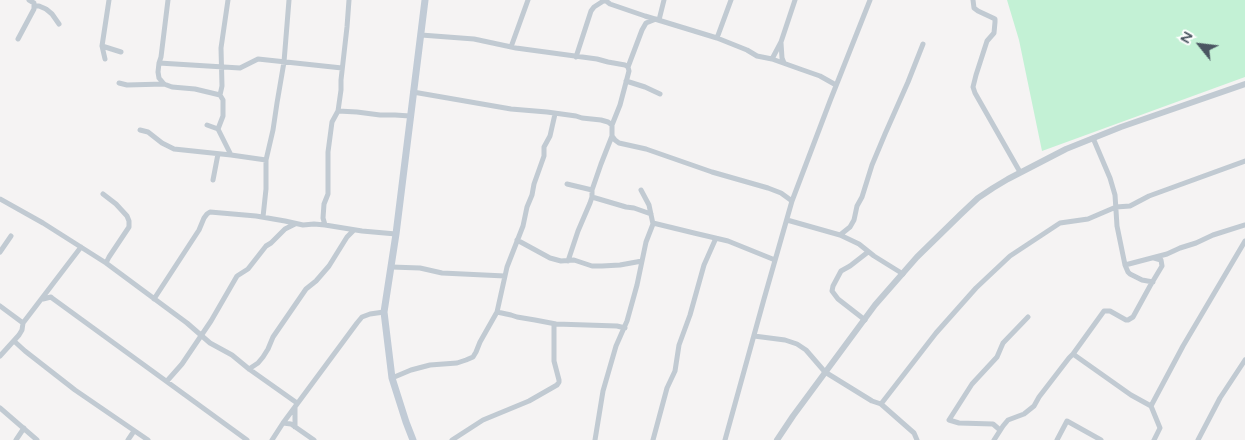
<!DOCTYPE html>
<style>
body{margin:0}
#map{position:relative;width:1245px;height:440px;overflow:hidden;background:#f5f3f3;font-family:"Varela Round",sans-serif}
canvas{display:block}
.north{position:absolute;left:1175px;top:20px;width:50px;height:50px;-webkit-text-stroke:4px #fff;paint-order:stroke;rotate:299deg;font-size:14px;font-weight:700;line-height:20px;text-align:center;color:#4a5661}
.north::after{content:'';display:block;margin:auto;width:18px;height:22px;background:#4a5661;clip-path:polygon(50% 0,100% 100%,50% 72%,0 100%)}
</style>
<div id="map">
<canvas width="1245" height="440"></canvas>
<div class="north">N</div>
</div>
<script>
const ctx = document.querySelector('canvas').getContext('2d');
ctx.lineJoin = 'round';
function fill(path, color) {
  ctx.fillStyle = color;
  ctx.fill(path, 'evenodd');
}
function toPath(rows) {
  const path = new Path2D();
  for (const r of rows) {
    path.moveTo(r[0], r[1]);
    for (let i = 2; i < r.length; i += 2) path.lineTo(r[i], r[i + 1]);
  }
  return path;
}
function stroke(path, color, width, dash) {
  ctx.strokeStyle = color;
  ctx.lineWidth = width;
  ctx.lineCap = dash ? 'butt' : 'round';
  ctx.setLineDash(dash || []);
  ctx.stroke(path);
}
fill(toPath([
 [1007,0,1245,0,1245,77,1042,151,1019,40]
]), '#c3f1d5');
stroke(toPath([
 [109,0,102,46,121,52],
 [168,0,161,57,159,63,158,72,159,78,164,84,172,87,195,89,220,95,223,100,223,116,218,129],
 [605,0,610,4,645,16,717,38,747,50,757,56,772,59,800,69,820,76,836,85],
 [973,0,974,8,978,11,993,18,995,19,995,22,994,33,987,41,976,75,973,87,975,93,1020,172],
 [34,6,39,6,46,9,52,14,59,24],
 [659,20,664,0],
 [421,35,474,39,516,48,597,59,608,62,625,65,628,67],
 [717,38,731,0],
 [18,39,34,9,34,3,29,0],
 [781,43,782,58,784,63],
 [102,46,105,59],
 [511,47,528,0],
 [576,57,591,11,594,7,605,0],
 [772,59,781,42,795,0],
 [159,63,240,68,258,59,342,68],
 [626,81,645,87,660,94],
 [119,83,127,85,164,84],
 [413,92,511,109,547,112,576,116,582,118,601,120,608,122,612,125,612,136,615,140,619,143,646,149,712,172,768,188,781,193,792,201],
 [220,95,222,86,221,48,228,0],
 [338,111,357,112,380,115,395,115,410,116],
 [207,125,218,129,231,155],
 [612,125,620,105,629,71,628,67,642,30,646,23,656,19],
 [140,130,148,132,162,143,174,149,231,155,266,160],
 [1093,138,1110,178,1115,195,1117,226,1125,265,1128,272,1130,274,1142,280,1153,282],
 [213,180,218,154],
 [567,184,592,190],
 [103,194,116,204,127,216,129,221,129,227,109,257,106,263],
 [592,197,626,207,634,208,651,214],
 [0,199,43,223,106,263,187,323,210,343,232,355,249,369,297,403],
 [263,217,266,189,266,160,273,130,277,103,284,62,289,0],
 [787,220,840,235,859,244,874,256,903,274],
 [653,223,694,233,728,241,775,260],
 [325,225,323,218,324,204,328,194,328,152,332,122,338,111,341,90,341,80,347,27,349,0],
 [840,235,850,227,854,220,857,206,862,197,872,165,885,134,908,82,923,44],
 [517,240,550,258,561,261,574,260,592,266,602,266,620,265,642,261],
 [0,252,11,236],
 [568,261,578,231,590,203,592,197,592,190,601,164,612,136],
 [1125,265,1167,254,1180,248,1196,243,1213,235,1245,225],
 [391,267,420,268,442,273,505,276],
 [43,299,51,297,52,298,247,440],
 [154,299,199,230,204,218,207,214,210,212,256,216,285,221,303,225,314,224,325,225,362,231,396,234],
 [0,306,23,323],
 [497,312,511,315,517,317,535,320,556,324,617,326,625,328],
 [865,320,838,299,832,291,833,286,841,271,850,266,868,252],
 [754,336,785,340,797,344,806,350,825,372,872,401,881,404,914,433,917,440],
 [14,341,25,351,75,390,148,440],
 [1073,354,1131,395,1151,406],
 [0,356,19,335,22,330,23,323,81,247],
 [249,369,258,363,263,357,268,349,273,337,306,289,316,281,329,266,347,237,354,230],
 [392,378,411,370,430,365,457,363,466,360,473,357,476,352,480,342,497,312,507,267,523,226,527,207,532,195,534,184,544,156,544,147,550,136,555,114],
 [167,381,182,364,211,321,237,276,248,269,266,246,271,243,285,229,295,224],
 [881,404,936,333,976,288,1010,256,1060,223,1088,219,1116,207,1130,206,1149,196,1245,161],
 [0,408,37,440],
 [295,408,295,427],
 [283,423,291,424,314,440],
 [1000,430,993,424,959,423,949,420,972,384,997,357,1003,343,1028,317],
 [16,440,24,428],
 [128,440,134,431],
 [272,440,283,423,357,323,362,317,370,314,384,312],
 [452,440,483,420,529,401,557,385,559,382,559,380,554,361,554,324],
 [595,440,603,391,616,346,627,321,637,285,646,242,653,224,649,205,641,190],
 [653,440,667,388,675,371,679,345,690,315,704,265,716,238],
 [725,440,764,299,792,201,830,101,870,0],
 [994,440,1003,426,1008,420,1024,414,1034,406,1039,397,1069,358,1073,354,1104,311,1110,311,1126,320,1128,320,1133,317,1150,286,1162,266,1161,260,1154,258],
 [1057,440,1067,421,1101,440],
 [1154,440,1160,428,1151,406,1183,346,1245,241],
 [1198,440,1220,398,1245,360]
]), '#c1cad2', 5);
stroke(toPath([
 [777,440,793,416,875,305,917,257,961,214,978,198,993,188,1008,179,1066,149,1121,127,1245,84]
]), '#c1cad2', 6);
stroke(toPath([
 [413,440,406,422,392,378,384,312,396,234,425,0]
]), '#c1cbd6', 7);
</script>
